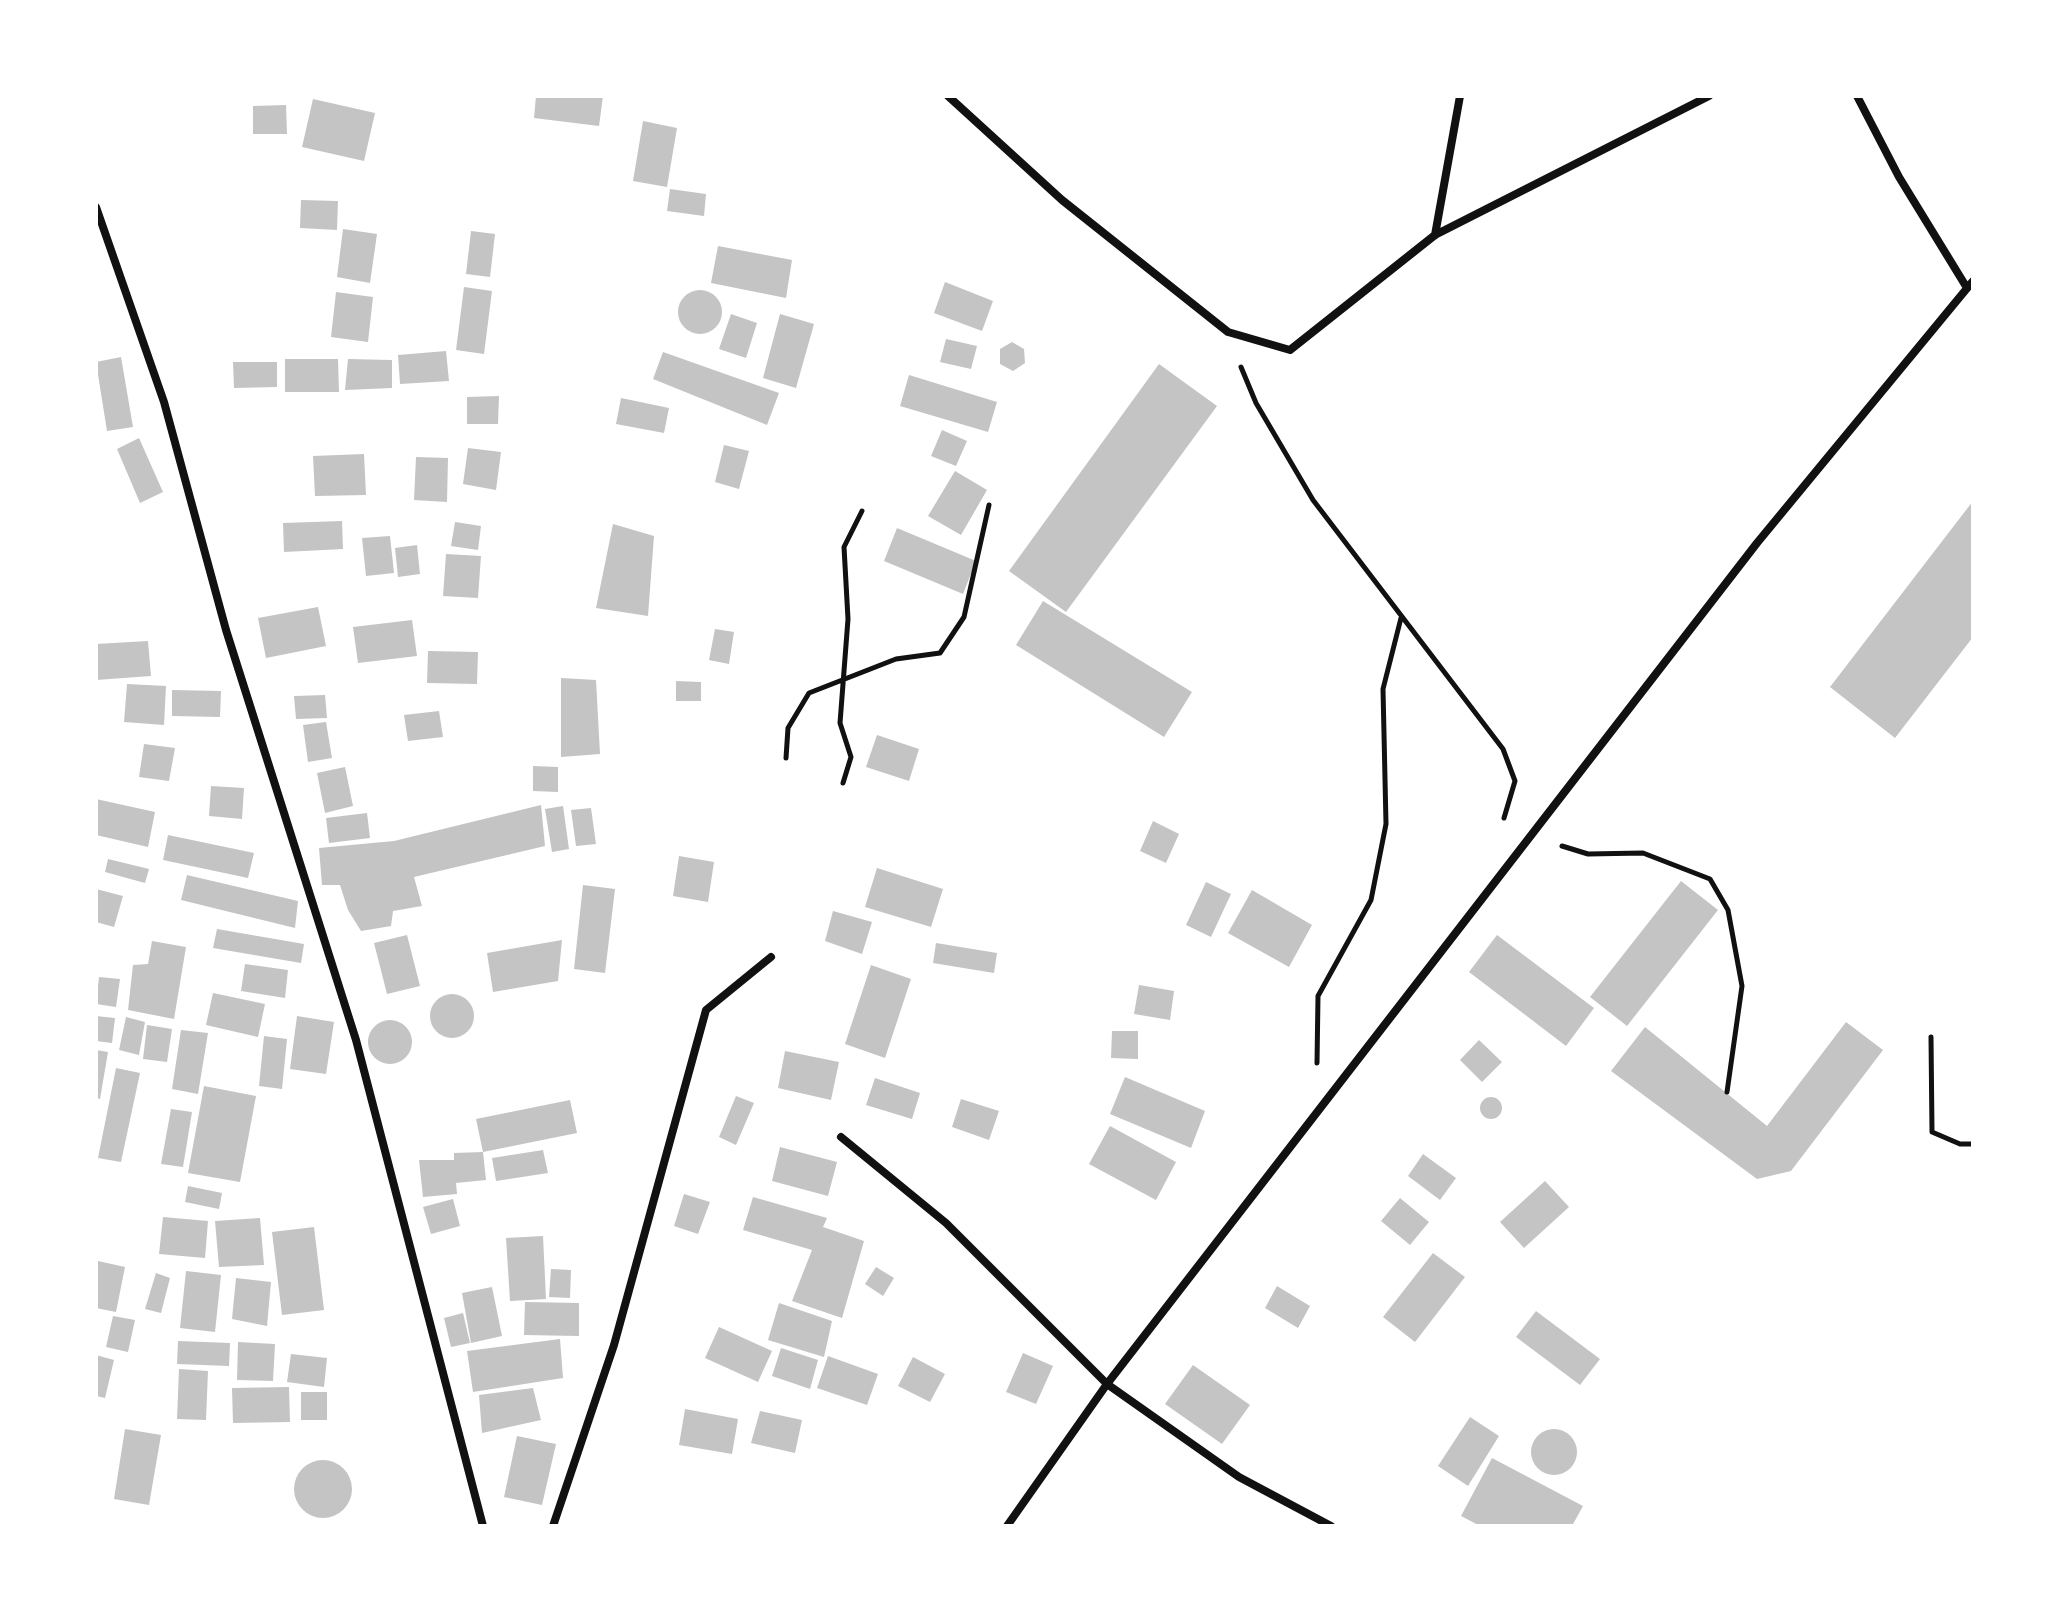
<!DOCTYPE html>
<style>
body{margin:0}
#map{position:relative;width:2069px;height:1622px;overflow:hidden;background:#fff;font-family:"Open Sans",sans-serif}
canvas{display:block}
.frame{position:absolute;inset:0;border:98px solid #fff;pointer-events:none}
</style>
<div id="map">
<canvas width="2069" height="1622"></canvas>
<div class="frame"></div>
</div>
<script>
const ctx = document.querySelector('canvas').getContext('2d');
ctx.lineJoin = 'round';
function fill(path, color) {
  ctx.fillStyle = color;
  ctx.fill(path, 'evenodd');
}
function toPath(rows) {
  const path = new Path2D();
  for (const r of rows) {
    if (r.length === 3) {
      path.moveTo(r[0] + r[2], r[1]);
      path.arc(r[0], r[1], r[2], 0, 2 * Math.PI);
      continue;
    }
    path.moveTo(r[0], r[1]);
    for (let i = 2; i < r.length; i += 2) path.lineTo(r[i], r[i + 1]);
  }
  return path;
}
function stroke(path, color, width, dash) {
  ctx.strokeStyle = color;
  ctx.lineWidth = width;
  ctx.lineCap = dash ? 'butt' : 'round';
  ctx.setLineDash(dash || []);
  ctx.stroke(path);
}
fill(toPath([
 [536,96,603,96,599,126,534,118],
 [313,99,375,113,364,161,302,147],
 [286,105,287,134,253,134,253,106],
 [643,121,677,128,667,187,633,181],
 [670,189,706,194,704,216,667,211],
 [301,200,338,201,337,230,300,228],
 [343,229,377,234,370,283,337,277],
 [471,231,495,234,490,277,466,274],
 [718,246,792,260,786,298,711,283],
 [945,282,993,301,982,331,934,313],
 [464,287,492,291,484,354,456,350],
 [700,312,22],
 [336,292,373,297,368,342,331,337],
 [731,314,757,323,746,358,719,349],
 [780,314,814,324,796,388,763,378],
 [946,339,977,346,971,369,940,362],
 [1012,342,1024,349,1025,363,1013,371,1000,364,1000,349],
 [446,351,449,381,400,384,398,355],
 [663,352,779,393,767,425,653,379],
 [121,357,133,427,107,431,96,362],
 [285,359,338,359,339,392,285,392],
 [348,359,392,360,392,388,345,390],
 [233,362,277,362,277,387,234,388],
 [1159,364,1217,406,1066,612,1009,571],
 [909,375,997,402,988,432,900,406],
 [499,396,498,424,467,424,467,397],
 [621,398,669,408,664,433,616,424],
 [942,430,967,441,956,466,931,456],
 [139,438,163,492,140,503,117,449],
 [724,445,749,451,739,489,715,482],
 [468,448,501,452,496,490,463,484],
 [364,454,366,495,315,496,313,456],
 [416,457,448,458,447,502,414,500],
 [955,471,987,490,961,535,928,516],
 [1973,501,1973,637,1895,738,1830,687],
 [342,521,343,549,284,552,283,523],
 [455,522,481,526,478,550,451,546],
 [613,524,654,536,648,616,596,608],
 [897,528,976,561,963,594,884,561],
 [390,536,394,573,366,576,362,538],
 [417,545,420,574,398,577,395,548],
 [446,554,481,556,478,598,443,596],
 [1043,601,1192,692,1164,737,1016,645],
 [318,607,326,646,266,658,258,618],
 [412,620,417,656,358,663,353,627],
 [715,629,734,632,729,664,709,660],
 [148,641,151,676,96,680,96,644],
 [428,651,478,652,477,684,427,683],
 [561,678,596,680,600,754,561,757],
 [676,681,701,682,701,701,676,701],
 [127,684,166,686,164,725,124,722],
 [172,690,221,691,220,717,172,716],
 [325,695,327,718,296,719,294,696],
 [439,711,443,737,408,741,404,715],
 [326,722,332,758,308,762,303,725],
 [877,735,919,749,909,781,866,767],
 [144,744,175,748,169,781,139,777],
 [533,766,558,767,558,792,533,791],
 [345,767,353,806,325,813,317,773],
 [211,786,244,788,242,819,209,816],
 [96,799,155,812,148,847,96,835],
 [541,805,545,846,414,877,422,906,393,911,391,926,361,931,348,910,340,885,322,885,319,848,394,841],
 [563,806,569,849,552,852,545,809],
 [591,808,596,844,576,846,571,810],
 [367,813,370,838,329,843,326,818],
 [1153,821,1179,834,1166,863,1140,851],
 [168,835,254,853,248,878,163,860],
 [679,856,714,862,708,902,673,896],
 [108,859,149,869,145,883,105,872],
 [877,868,943,889,931,927,865,907],
 [187,875,298,901,295,928,181,900],
 [1681,881,1718,910,1627,1026,1590,997],
 [1206,882,1231,894,1211,937,1186,925],
 [583,885,615,889,605,973,574,969],
 [96,889,123,896,114,927,96,922],
 [1252,890,1312,925,1289,967,1228,933],
 [833,911,872,922,862,954,825,941],
 [217,929,304,944,301,963,213,948],
 [407,935,420,986,387,994,374,943],
 [1497,935,1594,1008,1566,1046,1469,972],
 [562,940,558,981,493,992,487,953],
 [152,941,186,947,174,1019,128,1010,133,965,148,964],
 [936,943,997,953,994,973,933,963],
 [245,964,288,970,285,998,241,991],
 [871,965,911,979,885,1058,845,1044],
 [99,977,120,979,116,1007,96,1004],
 [1139,985,1174,991,1170,1020,1134,1014],
 [213,993,265,1004,258,1037,206,1025],
 [452,1016,22],
 [96,1016,115,1018,112,1043,96,1041],
 [297,1016,334,1022,326,1074,290,1069],
 [126,1017,145,1022,139,1055,119,1050],
 [390,1042,22],
 [1846,1022,1883,1050,1791,1171,1757,1179,1611,1071,1645,1027,1767,1126],
 [147,1025,172,1029,167,1062,143,1059],
 [181,1030,208,1033,198,1094,172,1089],
 [1112,1031,1138,1031,1138,1059,1111,1058],
 [264,1036,287,1039,282,1089,259,1086],
 [1479,1040,1502,1062,1482,1082,1460,1060],
 [96,1050,108,1052,100,1099,96,1098],
 [785,1051,839,1062,831,1100,778,1088],
 [116,1068,140,1073,121,1162,98,1158],
 [1125,1077,1205,1111,1191,1148,1110,1114],
 [875,1078,920,1093,912,1119,866,1105],
 [204,1086,256,1096,240,1182,188,1173],
 [736,1096,754,1103,736,1145,719,1137],
 [1491,1108,11],
 [961,1099,999,1111,989,1140,952,1127],
 [570,1100,577,1133,483,1152,476,1119],
 [171,1109,192,1112,183,1167,161,1164],
 [1110,1126,1176,1162,1156,1200,1089,1164],
 [780,1147,837,1162,828,1196,772,1181],
 [543,1150,548,1173,496,1181,492,1158],
 [483,1152,486,1180,456,1183,457,1194,423,1197,419,1160,454,1160,454,1153],
 [1423,1154,1456,1178,1440,1200,1408,1176],
 [1545,1181,1569,1207,1524,1248,1500,1222],
 [188,1186,222,1193,219,1209,185,1202],
 [684,1194,710,1202,698,1234,674,1226],
 [753,1197,827,1218,823,1227,864,1241,842,1318,792,1301,812,1250,743,1230],
 [1400,1198,1429,1222,1410,1245,1381,1221],
 [453,1199,460,1226,431,1234,423,1207],
 [163,1217,208,1221,205,1258,159,1254],
 [260,1218,264,1265,219,1267,215,1221],
 [314,1227,324,1310,282,1315,272,1232],
 [543,1236,546,1299,510,1301,506,1238],
 [1433,1253,1465,1277,1415,1342,1383,1317],
 [98,1261,125,1267,116,1312,96,1308],
 [876,1267,894,1278,883,1296,865,1284],
 [551,1269,571,1270,570,1298,549,1297],
 [186,1271,221,1275,215,1332,180,1328],
 [156,1273,170,1278,161,1313,145,1309],
 [236,1278,271,1282,267,1326,232,1319],
 [1277,1286,1310,1306,1298,1328,1265,1308],
 [492,1287,502,1336,471,1343,462,1293],
 [525,1302,579,1303,579,1336,524,1335],
 [779,1303,832,1321,824,1357,768,1340],
 [1536,1311,1600,1359,1580,1385,1516,1337],
 [463,1313,470,1343,451,1347,444,1318],
 [113,1316,135,1320,128,1352,106,1347],
 [719,1327,772,1351,758,1382,705,1358],
 [560,1339,563,1378,473,1392,467,1351],
 [178,1341,230,1343,229,1366,177,1364],
 [238,1342,275,1344,273,1381,237,1380],
 [781,1348,818,1360,810,1389,772,1376],
 [1023,1353,1053,1366,1036,1404,1006,1392],
 [291,1354,327,1358,324,1387,287,1382],
 [96,1355,114,1360,105,1398,96,1396],
 [828,1356,878,1374,867,1405,817,1388],
 [913,1357,945,1374,930,1402,898,1386],
 [1193,1365,1250,1405,1222,1444,1165,1404],
 [179,1369,208,1371,206,1420,177,1419],
 [289,1387,290,1422,233,1423,232,1388],
 [533,1388,541,1420,482,1433,479,1395],
 [301,1392,327,1392,327,1420,301,1420],
 [685,1409,738,1419,732,1454,679,1445],
 [760,1411,802,1420,795,1453,751,1443],
 [1470,1417,1499,1436,1468,1486,1438,1466],
 [1554,1452,23],
 [125,1429,161,1435,149,1505,114,1499],
 [517,1436,556,1444,542,1505,504,1497],
 [1492,1458,1583,1506,1572,1526,1480,1526,1461,1516],
 [323,1489,29]
]), '#c4c4c4');
stroke(toPath([
 [1241,367,1256,403,1313,500,1503,749,1515,781,1504,818],
 [786,758,788,728,809,693,896,659,940,653,964,617,989,505],
 [843,783,851,757,840,723,848,619,844,547,862,511],
 [1562,846,1588,854,1643,853,1710,879,1728,910,1742,986,1727,1092],
 [1931,1037,1932,1132,1960,1144,1973,1144],
 [1317,1063,1318,996,1371,900,1386,824,1383,689,1401,618]
]), '#111', 5);
stroke(toPath([
 [948,96,1062,200,1228,332,1290,350,1435,235,1709,96],
 [1857,96,1899,177,1967,288],
 [96,207,164,402,226,630,356,1040,483,1526],
 [1435,235,1460,96],
 [841,1137,946,1223,1107,1384,1239,1477,1331,1526],
 [553,1526,614,1345,706,1010,771,957],
 [1007,1526,1107,1384,1757,543,1973,281]
]), '#111', 8);
</script>
